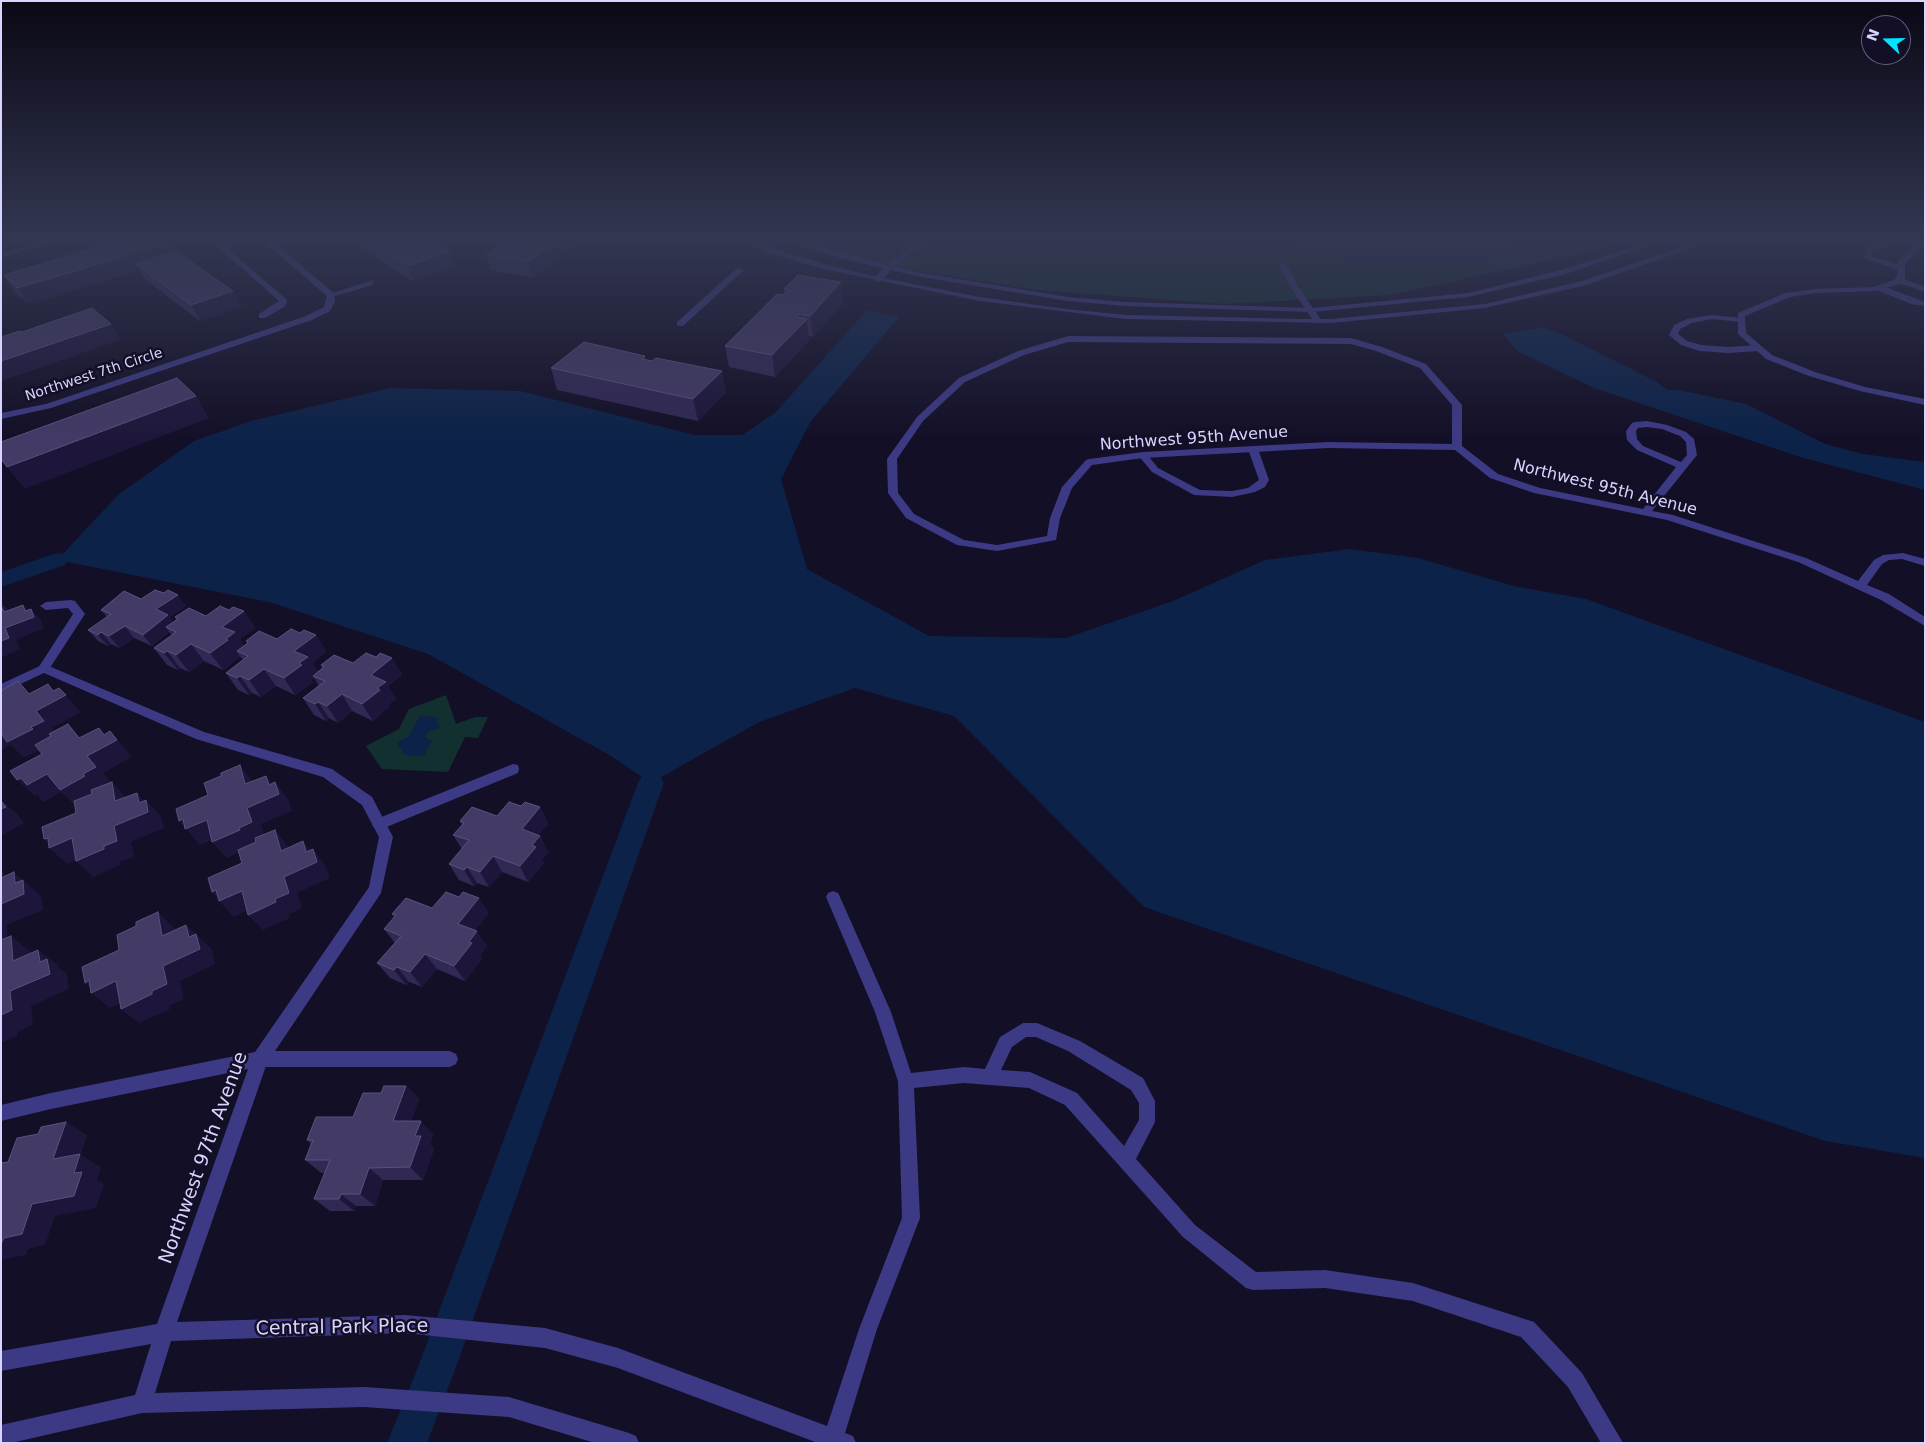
<!DOCTYPE html>
<style>
body{margin:0}
#map{position:relative;width:1926px;height:1444px;overflow:hidden;background:#130f26;font-family:"DejaVu Sans",sans-serif}
canvas{display:block}
.frame{position:absolute;inset:0;border:2px solid #d9d4ff;pointer-events:none}
.north{position:absolute;left:1861px;top:15px;width:50px;height:50px;box-sizing:border-box;background:#130f26;border:1px solid #625e7d;border-radius:50%;rotate:291deg;font-size:14px;font-weight:700;line-height:20px;text-align:center;color:#d9d4ff}
.north::after{content:'';display:block;margin:auto;width:18px;height:22px;background:#00e5ff;clip-path:polygon(50% 0,100% 100%,50% 72%,0 100%)}
</style>
<div id="map">
<canvas width="1926" height="1444"></canvas>
<div class="frame"></div>
<div class="north">N</div>
</div>
<script>
const ctx = document.querySelector('canvas').getContext('2d');
ctx.lineJoin = 'round';
function fill(path, color) {
  ctx.fillStyle = color;
  ctx.fill(path, 'evenodd');
}
function toPath(rows) {
  const path = new Path2D();
  for (const r of rows) {
    path.moveTo(r[0], r[1]);
    for (let i = 2; i < r.length; i += 2) path.lineTo(r[i], r[i + 1]);
  }
  return path;
}
function stroke(path, color, width, dash) {
  ctx.strokeStyle = color;
  ctx.lineWidth = width;
  ctx.lineCap = dash ? 'butt' : 'round';
  ctx.setLineDash(dash || []);
  ctx.stroke(path);
}
function label(font, color, halo, rows, align = 'center') {
  ctx.font = font + ' "DejaVu Sans",sans-serif';
  ctx.lineWidth = 5;
  ctx.setLineDash([]);
  ctx.textBaseline = 'middle';
  ctx.strokeStyle = halo;
  ctx.fillStyle = color;
  for (const [text, x, y, turn = 0] of rows) {
    ctx.save();
    ctx.translate(x, y);
    ctx.rotate((+turn || 0) * Math.PI / 180);
    ctx.textAlign = isNaN(turn) ? turn : align;
    if (halo) ctx.strokeText(text, 0, 0);
    ctx.fillText(text, 0, 0);
    ctx.restore();
  }
}
fill(toPath([
 [804,241,1619,241,1592,251,1390,295,1226,304,1037,290,899,268],
 [446,695,456,724,475,717,488,717,478,738,465,737,448,772,382,769,366,746,399,729,409,709]
]), '#12302f');
fill(toPath([
 [1294,241,1513,241,1508,252,1484,260,1451,267,1407,266,1352,260,1318,251],
 [867,310,899,317,811,421,781,479,807,569,929,636,1066,638,1173,601,1265,560,1350,549,1418,558,1514,586,1586,599,1925,722,1925,1158,1825,1141,1144,907,954,716,855,688,759,722,651,783,611,756,428,654,269,602,57,560,119,494,194,441,251,421,390,388,520,391,695,435,742,435,775,413],
 [1541,327,1561,334,1657,382,1667,390,1679,390,1746,404,1825,444,1863,454,1925,462,1925,490,1800,457,1594,388,1517,351,1503,334],
 [420,716,436,717,440,728,428,732,425,737,432,741,424,756,405,755,397,743,408,737]
]), '#0c2248');
fill(toPath([
 [57,553,65,555,68,560,65,565,1,587,1,572,57,553],
 [651,773,660,776,664,783,456,1367,427,1443,387,1443,418,1367,638,783,642,776,651,773]
]), '#0c2248');
fill(toPath([
 [918,241,927,241,891,270,881,281,875,281,875,277,885,266,918,241],
 [1886,241,1898,241,1872,251,1872,257,1904,266,1904,270,1898,270,1864,258,1865,248,1886,241],
 [1280,263,1287,265,1299,288,1322,321,1321,323,1315,323,1291,288,1279,265,1280,263],
 [737,268,744,270,683,326,677,326,677,322,737,268],
 [1896,278,1902,278,1925,287,1925,292,1896,282,1896,278],
 [370,281,373,281,373,285,331,297,327,295,370,281],
 [1877,286,1883,286,1925,302,1925,306,1911,304,1877,290,1877,286],
 [1712,315,1741,318,1745,320,1741,322,1712,319,1692,323,1680,329,1678,334,1687,341,1701,345,1728,347,1759,345,1763,348,1759,351,1728,353,1700,351,1681,345,1669,335,1674,325,1687,319,1712,315],
 [1253,446,1258,449,1269,480,1265,487,1255,492,1232,497,1194,495,1152,472,1138,455,1143,452,1146,453,1158,468,1200,490,1232,491,1248,488,1259,480,1248,449,1253,446],
 [71,600,75,601,85,614,48,671,40,671,38,668,40,665,73,614,68,608,46,610,40,606,46,602,71,600],
 [513,764,518,765,519,769,518,773,384,828,379,829,374,828,372,824,374,820,513,764],
 [260,1051,450,1051,456,1054,458,1059,456,1064,450,1067,260,1067,254,1064,252,1059,254,1054,260,1051]
]), '#3d3a85');
fill(toPath([
 [46,241,59,241,1,258,1,254,46,241],
 [211,241,220,241,223,244,233,241,245,241,227,248,286,299,287,301,284,307,265,318,259,318,259,314,279,301,211,241],
 [263,241,272,241,334,293,335,301,330,311,312,320,51,408,1,419,1,413,46,404,306,316,324,307,327,296,263,241],
 [744,241,755,241,775,249,828,265,878,277,980,297,1066,309,1126,315,1304,319,1331,319,1485,304,1582,281,1699,241,1711,241,1587,285,1485,308,1331,323,1126,319,980,301,823,269,769,253,744,241],
 [788,241,800,241,916,272,1068,297,1125,302,1312,308,1468,293,1561,270,1651,241,1663,241,1566,274,1468,297,1312,312,1125,306,1068,301,916,276,836,257,788,241],
 [1925,243,1925,247,1921,248,1905,264,1905,278,1900,284,1875,291,1816,293,1790,297,1745,316,1746,333,1772,355,1815,372,1865,387,1925,399,1925,405,1860,391,1809,376,1766,359,1738,334,1738,313,1785,293,1816,289,1874,287,1894,280,1897,277,1898,261,1916,244,1925,243],
 [1068,336,1351,338,1382,347,1426,364,1462,405,1462,446,1498,474,1540,488,1643,509,1676,467,1637,450,1627,440,1626,431,1632,423,1635,422,1647,421,1667,425,1686,432,1694,439,1697,455,1652,511,1673,515,1806,558,1858,581,1874,560,1883,555,1903,553,1925,559,1925,566,1902,559,1889,560,1882,564,1867,585,1889,594,1925,617,1925,626,1881,600,1798,562,1667,520,1534,493,1490,478,1455,450,1328,448,1143,458,1092,465,1072,488,1060,518,1056,540,997,551,957,545,906,518,888,493,887,459,917,417,959,378,1018,351,1068,336],
 [1068,342,1351,344,1376,351,1420,368,1452,405,1452,444,1328,442,1143,452,1089,459,1086,460,1062,487,1050,518,1047,536,997,545,964,540,914,514,898,493,897,459,923,421,965,382,1024,355,1068,342],
 [1647,427,1662,429,1680,436,1686,442,1687,455,1681,462,1643,446,1637,439,1636,431,1638,428,1647,427],
 [44,664,204,732,332,769,372,797,393,837,381,893,267,1063,177,1322,405,1315,545,1328,618,1348,827,1426,859,1329,902,1218,898,1081,875,1012,826,897,828,893,833,891,838,893,840,897,891,1012,911,1073,964,1067,985,1069,1000,1037,1023,1023,1037,1023,1080,1041,1143,1078,1155,1101,1155,1122,1136,1159,1195,1225,1256,1272,1325,1270,1413,1283,1534,1322,1582,1373,1623,1443,1601,1443,1568,1387,1521,1337,1413,1301,1325,1288,1253,1290,1246,1288,1183,1237,1065,1105,1029,1088,964,1083,914,1088,920,1218,877,1329,845,1433,853,1436,856,1443,818,1443,618,1368,545,1348,405,1333,171,1341,155,1393,364,1387,509,1397,629,1433,636,1436,639,1443,595,1443,509,1417,364,1407,142,1413,11,1443,1,1443,1,1425,135,1395,151,1344,1,1371,1,1351,157,1324,248,1069,51,1109,1,1121,1,1105,51,1093,255,1052,369,887,379,837,362,805,323,777,196,739,44,673,1,693,1,684,44,664],
 [1026,1037,1036,1037,1068,1051,1131,1090,1139,1103,1139,1120,1124,1146,1077,1093,1030,1072,1001,1070,1012,1047,1026,1037]
]), '#3d3a85');
fill(toPath([
 [357,241,434,241,456,266,414,282,365,250,362,245],
 [507,241,582,241,533,278,491,270,486,255],
 [171,242,176,251,241,306,200,321,145,279,139,270,88,286,28,304,14,291,4,275],
 [841,282,843,303,813,337,809,336,809,340,775,377,729,367,725,346,783,295,784,294,784,289],
 [645,356,646,360,726,392,698,421,557,390,551,368],
 [164,593,186,606,170,617,173,622,176,620,175,617,206,616,229,610,244,611,255,628,240,639,244,646,247,643,246,641,277,639,300,633,316,635,326,652,312,663,318,672,322,668,321,665,353,663,376,657,392,658,402,675,388,686,396,699,389,704,390,706,373,721,352,711,338,723,329,718,326,721,314,715,303,698,319,686,314,678,311,680,313,682,295,695,276,686,261,697,252,693,249,695,238,690,226,673,243,660,239,655,240,657,223,670,204,661,189,672,180,668,178,670,167,665,154,648,172,635,169,632,152,646,134,638,119,648,111,644,108,646,98,641,88,630,107,617,101,610],
 [521,806,540,807,548,824,538,835,540,836,548,852,542,860,544,863,528,882,502,872,489,887,477,883,474,886,459,880,449,864,462,849,453,835,462,825,460,821,497,816],
 [432,908,489,913,475,930,487,946,480,955,482,959,465,981,437,969,422,987,409,982,406,985,390,978,377,963,395,943,384,929,394,918,392,914],
 [406,1086,419,1099,411,1121,433,1134,430,1145,434,1149,423,1180,383,1180,375,1206,356,1206,354,1211,330,1211,314,1199,325,1173,321,1173,305,1160,311,1144,307,1140,353,1117]
]), '#312854');
fill(toPath([
 [557,241,582,241,533,278,528,262],
 [171,242,179,257,136,264,139,270,88,286,28,304,17,288],
 [450,251,456,266,414,282,408,266],
 [841,282,843,303,813,337,810,316],
 [233,291,241,306,200,321,191,305],
 [800,314,801,325,807,319,809,340,775,377,772,355],
 [111,324,121,340,1,381,1,361],
 [722,371,726,392,698,421,693,399],
 [196,396,209,418,25,489,7,467],
 [178,595,186,606,170,617,176,626,166,627,169,632,152,646,143,635,156,609],
 [1,602,9,611,4,612,1,605],
 [23,605,33,616,31,609,41,620,44,628,16,640,20,649,1,658,1,641,5,628,25,611],
 [244,611,255,628,240,639,247,649,237,651,240,657,223,670,210,653,222,627],
 [125,626,134,638,119,648,109,636],
 [101,632,111,644,108,646,98,635],
 [316,635,326,652,312,663,319,674,313,676,314,678,311,680,313,682,295,695,284,678,294,651],
 [191,644,204,661,189,672,176,655],
 [167,651,180,668,178,670,164,653],
 [392,658,402,675,388,686,396,699,389,704,390,706,373,721,362,704,371,675],
 [264,669,276,686,261,697,249,680],
 [240,676,252,693,249,695,237,678],
 [18,681,34,698,60,698,59,688,81,712,52,728,60,737,48,744,31,727,36,711,29,694],
 [342,694,352,711,338,723,327,706],
 [318,702,329,718,326,721,315,704],
 [68,724,84,741,112,743,110,731,132,757,103,773,112,783,99,790,83,774,87,756,79,738],
 [33,729,49,745,24,758,11,745,1,750,1,731],
 [240,765,253,782,245,784],
 [47,774,85,776,101,792,76,806,61,792,44,802,37,795,35,796,17,780,21,778],
 [266,776,278,791,275,782,288,799,292,811,261,824,265,838,253,846,227,858,212,842,239,828,247,808,269,785],
 [112,782,127,799,115,801],
 [137,793,146,803,146,800,161,816,164,828,131,842,134,857,120,862,121,865,93,877,76,861,139,803],
 [1,800,17,814,24,823,1,836],
 [540,807,548,824,530,846,522,829],
 [183,819,207,820,221,836,200,845,179,821],
 [275,830,288,846,294,867,281,851],
 [540,836,548,852,542,860,544,863,528,882,520,866,532,845],
 [48,838,72,838,90,855,67,864,49,848,52,847,44,839],
 [303,841,315,857,313,849,325,865,330,878,297,893,302,908,289,915,290,918,263,930,248,915,275,899,284,877,306,852],
 [493,856,502,872,489,887,480,872],
 [467,867,477,883,474,886,464,870],
 [1,871,7,876,1,891],
 [14,872,41,896,43,910,7,925,8,942,1,945,1,904,15,883],
 [216,890,242,891,256,906,234,917,219,901,220,900,212,892],
 [479,898,489,913,468,939,458,924],
 [158,912,174,928,179,951,162,936],
 [186,925,212,949,215,964,180,981,184,999,169,1006,170,1009,139,1023,121,1009,152,991,163,966,189,937],
 [477,931,487,946,480,955,482,959,465,981,454,966,469,942],
 [11,936,31,952,33,976,13,961],
 [38,950,58,965,58,967,67,974,69,989,31,1006,33,1025,17,1032,17,1036,1,1043,1,1015,10,991,40,962],
 [425,954,437,969,422,987,410,972],
 [397,967,409,982,406,985,394,970],
 [89,980,116,981,134,996,110,1008,91,993,95,991,85,983],
 [406,1086,419,1099,407,1134,393,1121],
 [421,1121,433,1134,430,1145,434,1149,423,1180,410,1167,415,1136],
 [66,1122,87,1135,81,1155,101,1167,97,1180,104,1184,96,1208,55,1216,45,1245,28,1249,26,1255,1,1260,1,1244,4,1238,32,1204,53,1159],
 [369,1168,383,1180,375,1206,360,1194],
 [341,1194,356,1206,354,1211,339,1199]
]), '#1d163a');
const building = toPath([
 [116,241,170,241,171,242,79,270,17,288,4,275,116,241],
 [368,241,434,241,450,251,408,266,368,241],
 [507,241,557,241,528,262,486,255,507,241],
 [176,251,233,291,191,305,136,264,176,251],
 [798,275,841,282,810,316,800,314,797,317,807,319,772,355,725,346,777,294,783,295,789,290,784,289,798,275],
 [92,308,111,324,1,361,1,337,20,331,22,332,92,308],
 [584,342,645,356,642,359,652,361,656,358,722,371,693,399,551,368,584,342],
 [177,378,196,396,7,467,1,459,1,442,177,378],
 [155,590,164,593,168,590,178,595,156,609,168,615,143,635,125,626,109,636,101,632,98,635,88,630,111,614,101,610,124,591,141,599,155,590],
 [1,605,4,612,23,605,25,611,31,609,34,617,5,628,9,638,1,641,1,605],
 [220,606,229,610,233,607,244,611,222,627,235,632,226,639,228,640,210,653,191,644,176,655,167,651,164,653,154,648,176,632,166,627,178,619,175,617,189,608,206,616,220,606],
 [291,629,300,633,304,630,316,635,294,651,308,657,299,663,302,665,284,678,264,669,249,680,240,676,237,678,226,673,248,656,237,651,248,643,246,641,259,631,277,639,291,629],
 [366,653,376,657,380,653,392,658,371,675,386,682,377,688,380,690,362,704,342,694,327,706,318,702,315,704,303,698,325,681,313,676,324,667,321,665,334,655,353,663,366,653],
 [18,681,29,694,48,684,53,691,59,688,66,695,36,711,44,721,31,727,33,729,7,742,1,733,1,691,18,681],
 [68,724,79,738,99,728,104,735,110,731,117,740,87,756,96,767,83,774,85,776,60,790,47,774,27,785,21,778,17,780,10,771,42,754,35,745,51,736,49,734,68,724],
 [240,765,245,784,266,776,269,785,275,782,279,794,247,808,252,822,239,828,240,830,212,842,207,820,185,829,183,819,179,821,176,809,208,795,204,783,221,776,221,773,240,765],
 [112,782,115,801,137,793,139,803,146,800,148,812,114,826,117,841,104,846,104,849,76,861,72,838,49,848,48,838,44,839,42,827,76,813,74,801,92,794,91,790,112,782],
 [1,801,6,807,1,809,1,801],
 [509,802,521,806,525,802,540,807,522,829,540,836,532,845,536,847,520,866,493,856,480,872,467,867,464,870,449,864,469,840,453,835,464,823,460,821,472,807,497,816,509,802],
 [275,830,281,851,303,841,306,852,313,849,317,862,284,877,289,893,275,899,276,902,248,915,242,891,219,901,216,890,212,892,208,878,242,863,238,850,256,842,255,838,275,830],
 [14,872,15,883,23,880,24,894,1,904,1,878,14,872],
 [446,892,459,897,463,892,479,898,458,924,477,931,469,942,472,943,454,966,425,954,410,972,397,967,394,970,377,963,401,936,384,929,396,915,392,914,406,898,432,908,446,892],
 [158,912,162,936,186,925,189,937,196,934,200,949,163,966,167,984,152,991,152,994,121,1009,116,981,91,993,89,980,85,983,82,967,119,950,117,935,136,926,136,922,158,912],
 [11,936,13,961,38,950,40,962,47,959,50,974,10,991,12,1010,1,1015,1,940,11,936],
 [384,1086,406,1086,393,1121,421,1121,415,1136,421,1136,410,1167,369,1168,360,1194,341,1194,339,1199,314,1199,330,1160,305,1160,313,1140,307,1140,316,1117,353,1117,363,1093,381,1093,384,1086],
 [66,1122,53,1159,80,1154,74,1173,82,1172,74,1196,32,1204,22,1234,4,1238,1,1244,1,1163,8,1162,17,1138,38,1134,41,1127,66,1122]
]);
fill(building, '#433a66');
stroke(building, '#5a527e', 1);
const sky = ctx.createLinearGradient(0, 0, 0, 443);
sky.addColorStop(0, '#0a0815');
sky.addColorStop(0.54, '#333752');
sky.addColorStop(1, '#33375200');
ctx.fillStyle = sky;
ctx.fillRect(0, 0, 1926, 443);
label('14px', '#d9d4ff', '#130f26', [
 ["Northwest 7th Circle",94,375,-18]
]);
label('16px', '#d9d4ff', '#130f26', [
 ["Northwest 95th Avenue",1194,439,-4],
 ["Northwest 95th Avenue",1605,488,14]
]);
label('19px', '#d9d4ff', '#130f26', [
 ["Northwest 97th Avenue",204,1158,-70],
 ["Central Park Place",342,1328,-1]
]);
</script>
